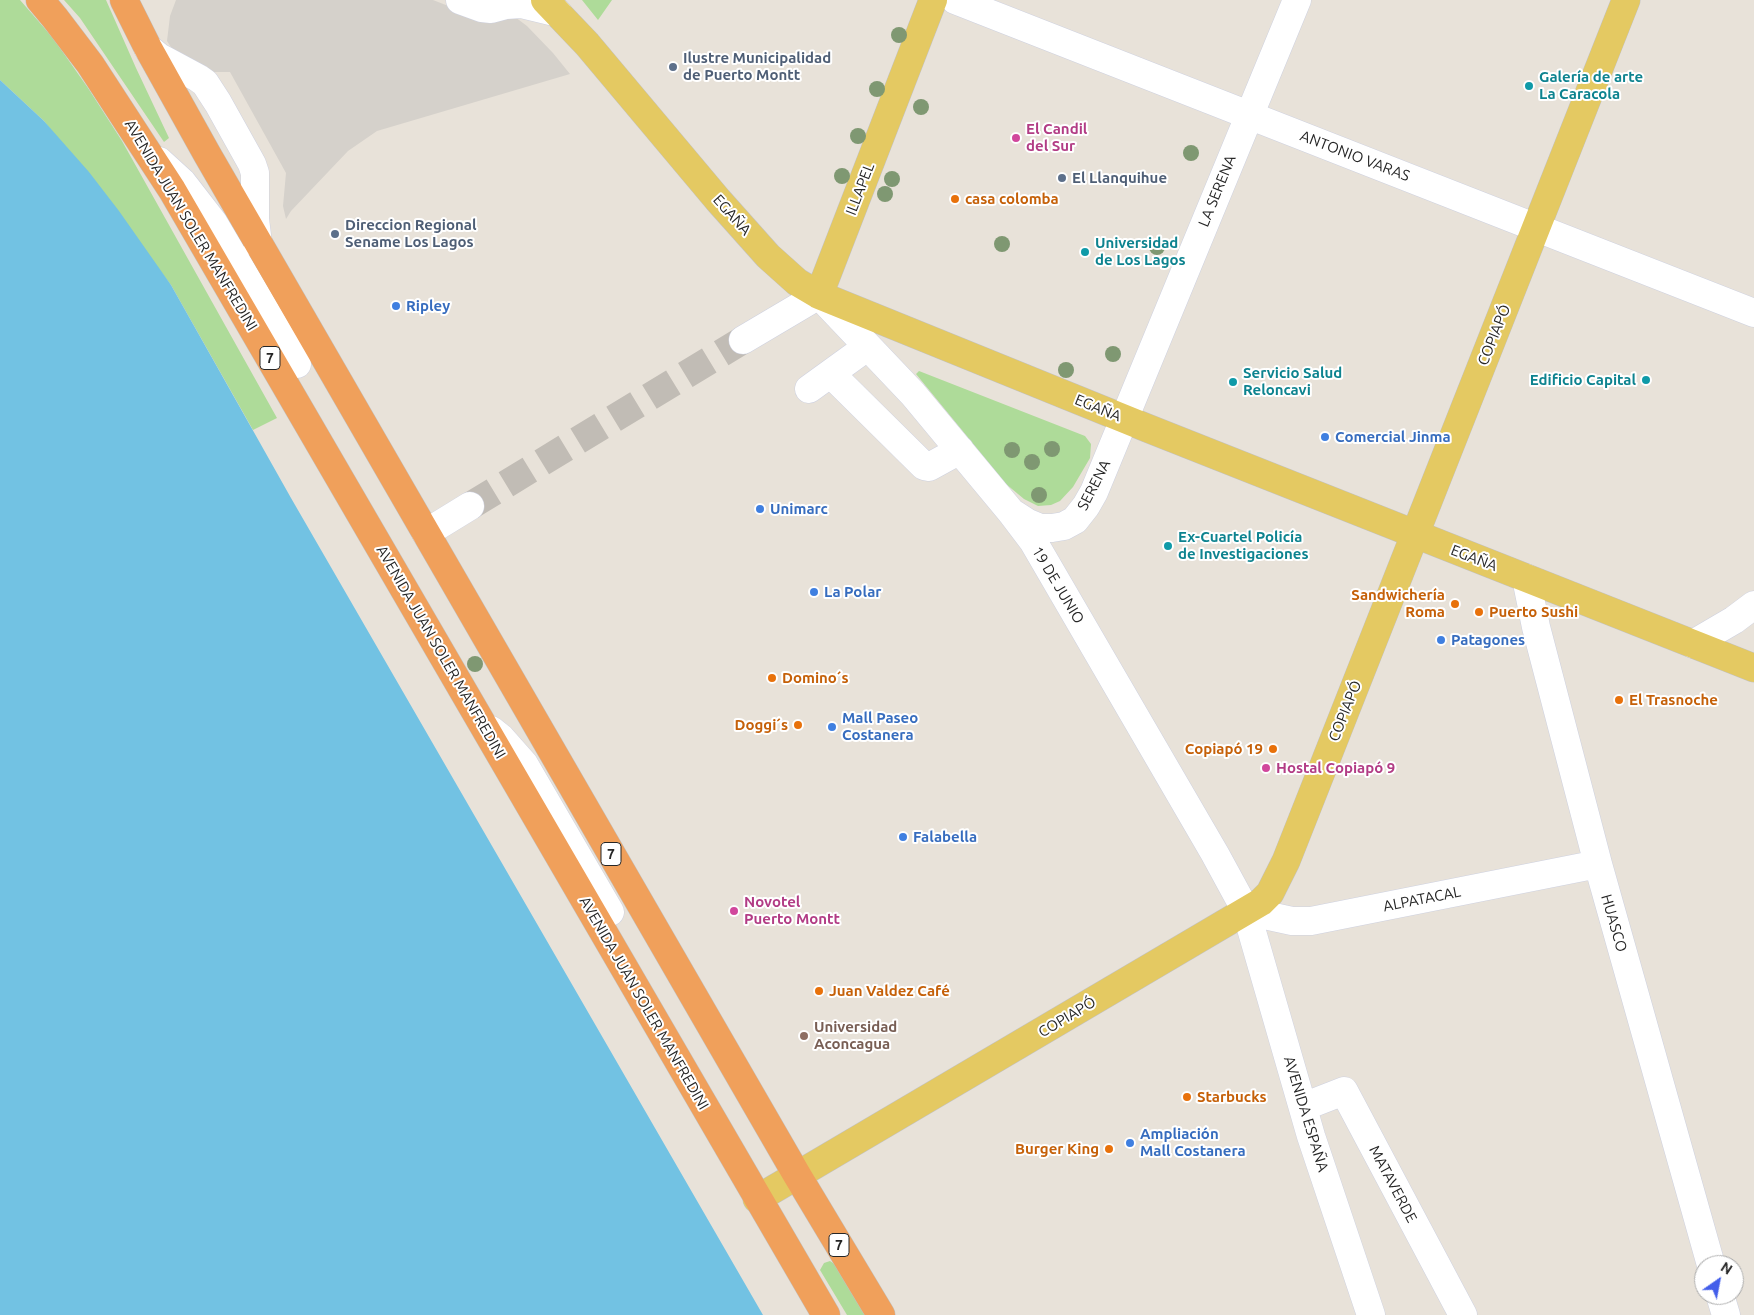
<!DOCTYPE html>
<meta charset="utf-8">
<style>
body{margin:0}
#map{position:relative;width:1754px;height:1315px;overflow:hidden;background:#e8e2d9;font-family:Ubuntu,sans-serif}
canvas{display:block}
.north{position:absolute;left:1694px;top:1255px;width:50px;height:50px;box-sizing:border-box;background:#fff;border:1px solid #a8a8a8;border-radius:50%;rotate:33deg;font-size:14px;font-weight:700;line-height:20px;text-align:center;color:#262626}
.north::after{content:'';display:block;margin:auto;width:18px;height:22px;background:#435eea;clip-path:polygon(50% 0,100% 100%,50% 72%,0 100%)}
</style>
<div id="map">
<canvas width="1754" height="1315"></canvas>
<div class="north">N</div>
</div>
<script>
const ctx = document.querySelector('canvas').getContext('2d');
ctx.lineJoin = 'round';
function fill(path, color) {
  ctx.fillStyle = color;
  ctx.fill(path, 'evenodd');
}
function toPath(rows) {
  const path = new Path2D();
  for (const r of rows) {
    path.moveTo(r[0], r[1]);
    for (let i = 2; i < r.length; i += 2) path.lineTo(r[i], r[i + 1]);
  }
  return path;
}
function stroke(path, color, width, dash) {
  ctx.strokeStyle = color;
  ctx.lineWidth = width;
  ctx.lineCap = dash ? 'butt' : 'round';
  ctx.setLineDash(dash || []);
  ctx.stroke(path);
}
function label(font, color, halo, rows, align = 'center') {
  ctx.font = font + ' Ubuntu,sans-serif';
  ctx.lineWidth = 4;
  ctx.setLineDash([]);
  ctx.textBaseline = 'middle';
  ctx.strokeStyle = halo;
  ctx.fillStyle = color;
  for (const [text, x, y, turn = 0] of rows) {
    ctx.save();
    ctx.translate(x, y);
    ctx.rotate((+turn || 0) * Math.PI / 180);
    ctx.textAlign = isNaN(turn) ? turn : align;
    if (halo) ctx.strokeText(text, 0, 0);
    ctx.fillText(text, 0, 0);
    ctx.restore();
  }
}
fill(toPath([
 [0,0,20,0,53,38,88,88,122,141,277,418,253,430,171,285,44,121,0,80],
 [64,0,106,0,136,68,169,138,164,142,80,18],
 [582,0,612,0,598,20],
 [919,371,1085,436,1091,444,1090,458,1073,487,1060,501,1051,505,1038,506,1024,499,1006,484,916,374],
 [830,1261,836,1265,866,1315,847,1315,820,1270,824,1263]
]), '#aedb99');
fill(toPath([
 [176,0,433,0,479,18,515,17,527,26,553,53,570,74,377,131,348,151,291,211,286,219,283,206,286,173,230,72,213,72,195,68,178,58,167,41,170,16]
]), '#d5d1cb');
fill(toPath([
 [0,80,44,121,89,172,119,211,171,285,291,498,763,1315,0,1315]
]), '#72c2e3');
stroke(toPath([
 [470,506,743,340]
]), '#c1bcb5', 28, [28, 14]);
const minor = toPath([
 [460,0,482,8,491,9,506,5,521,4,558,13],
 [955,0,1754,313],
 [148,48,159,57,198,78,205,83,218,103,252,164,255,173,255,219,258,244],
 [159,161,182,182,213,222,297,364],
 [743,340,819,295,913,394,1011,512,1033,541,1215,854,1246,911,1311,1136,1371,1315],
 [831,374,924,466,929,467,960,450],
 [809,389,867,347],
 [1014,514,1028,523,1040,528,1052,528,1064,526,1075,520,1086,506,1094,492,1297,0],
 [426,533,470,506],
 [1526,578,1536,627,1598,864,1711,1265],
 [1693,644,1734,620,1754,605],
 [491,730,501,738,524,764,610,912],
 [1246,911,1292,921,1311,921,1598,864],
 [1303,1107,1344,1091,1463,1315],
 [1720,1295,1726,1315]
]);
const major = toPath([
 [545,0,587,44,718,200,768,256,797,282,819,295,1147,428,1754,668],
 [819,295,933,0],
 [757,1199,1261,902,1270,893,1286,861,1626,0]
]);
const highway = toPath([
 [40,0,55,18,90,64,172,190,826,1315],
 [124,0,148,48,207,154,797,1175,881,1315]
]);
stroke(minor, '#ced1df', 29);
stroke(major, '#c2c2c2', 29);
stroke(highway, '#c2c2c2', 29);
stroke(minor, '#fff', 28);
stroke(major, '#e4c962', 28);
stroke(highway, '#f0a05b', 28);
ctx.fillStyle = '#7f9872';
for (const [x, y] of [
 [899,35],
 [877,89],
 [921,107],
 [858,136],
 [1191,153],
 [842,176],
 [892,179],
 [885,194],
 [1002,244],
 [1157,247],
 [1113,354],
 [1066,370],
 [1052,449],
 [1012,450],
 [1032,462],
 [1039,495],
 [475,664]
]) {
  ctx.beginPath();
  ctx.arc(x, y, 8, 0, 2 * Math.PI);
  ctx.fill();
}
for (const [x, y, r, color] of [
 [673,67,5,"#5c6f8a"],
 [1529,86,5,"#0f9aa8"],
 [1016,138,5,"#d1479c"],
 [1062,178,5,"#5c6f8a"],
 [955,199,5,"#e8710a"],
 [335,234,5,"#5c6f8a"],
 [1085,252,5,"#0f9aa8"],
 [396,306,5,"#3f7fe0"],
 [1646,380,5,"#0f9aa8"],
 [1233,382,5,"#0f9aa8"],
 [1325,437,5,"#3f7fe0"],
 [760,509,5,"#3f7fe0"],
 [1168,546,5,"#0f9aa8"],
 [814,592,5,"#3f7fe0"],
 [1455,604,5,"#e8710a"],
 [1479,612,5,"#e8710a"],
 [1441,640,5,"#3f7fe0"],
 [772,678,5,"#e8710a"],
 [1619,700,5,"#e8710a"],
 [798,725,5,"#e8710a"],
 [832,727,5,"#3f7fe0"],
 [1273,749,5,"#e8710a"],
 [1266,768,5,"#d1479c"],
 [903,837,5,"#3f7fe0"],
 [734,911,5,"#d1479c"],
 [819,991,5,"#e8710a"],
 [804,1036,5,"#8d6e63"],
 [1187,1097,5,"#e8710a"],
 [1130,1143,5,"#3f7fe0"],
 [1109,1149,5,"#e8710a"]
]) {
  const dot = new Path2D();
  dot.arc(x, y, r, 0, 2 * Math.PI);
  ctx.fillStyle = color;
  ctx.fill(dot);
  stroke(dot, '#fff', 2);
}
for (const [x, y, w] of [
 [270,358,20],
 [611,854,20],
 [839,1245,20]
]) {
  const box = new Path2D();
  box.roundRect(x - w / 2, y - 11.5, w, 23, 4);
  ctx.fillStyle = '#fff';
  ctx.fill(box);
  stroke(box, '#262626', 1);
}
label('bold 14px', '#262626', null, [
 ["7",270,358],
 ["7",611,854],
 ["7",839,1245]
]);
label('bold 15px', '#4e5e75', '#fff', [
 ["Ilustre Municipalidad",683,58],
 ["de Puerto Montt",683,75],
 ["El Llanquihue",1072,178],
 ["Direccion Regional",345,225],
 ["Sename Los Lagos",345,242]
], 'left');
label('bold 15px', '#0d838f', '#fff', [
 ["Galería de arte",1539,77],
 ["La Caracola",1539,94],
 ["Universidad",1095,243],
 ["de Los Lagos",1095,260],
 ["Servicio Salud",1243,373],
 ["Reloncavi",1243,390],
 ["Edificio Capital",1636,380,"right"],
 ["Ex-Cuartel Policía",1178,537],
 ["de Investigaciones",1178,554]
], 'left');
label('bold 15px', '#b23c85', '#fff', [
 ["El Candil",1026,129],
 ["del Sur",1026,146],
 ["Hostal Copiapó 9",1276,768],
 ["Novotel",744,902],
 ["Puerto Montt",744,919]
], 'left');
label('15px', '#262626', '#fff', [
 ["ANTONIO VARAS",1355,156,21],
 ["ILLAPEL",860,189,-69],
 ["LA SERENA",1217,191,-68],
 ["EGAÑA",732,215,48],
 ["AVENIDA JUAN SOLER MANFREDINI",191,225,59],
 ["COPIAPÓ",1494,335,-68],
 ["EGAÑA",1098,408,22],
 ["SERENA",1094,485,-63],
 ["EGAÑA",1474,558,21],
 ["19 DE JUNIO",1058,585,59],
 ["AVENIDA JUAN SOLER MANFREDINI",441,652,60],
 ["COPIAPÓ",1345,711,-68],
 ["ALPATACAL",1422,899,-11],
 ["HUASCO",1614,923,74],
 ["AVENIDA JUAN SOLER MANFREDINI",644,1003,60],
 ["COPIAPÓ",1067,1017,-31],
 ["AVENIDA ESPAÑA",1306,1114,73],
 ["MATAVERDE",1393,1184,62]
]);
label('bold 15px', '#c56008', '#fff', [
 ["casa colomba",965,199],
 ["Sandwichería",1445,595,"right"],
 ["Roma",1445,612,"right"],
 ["Puerto Sushi",1489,612],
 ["Domino´s",782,678],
 ["El Trasnoche",1629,700],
 ["Doggi´s",788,725,"right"],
 ["Copiapó 19",1263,749,"right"],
 ["Juan Valdez Café",829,991],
 ["Starbucks",1197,1097],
 ["Burger King",1099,1149,"right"]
], 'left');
label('bold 15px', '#366cbe', '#fff', [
 ["Ripley",406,306],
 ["Comercial Jinma",1335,437],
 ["Unimarc",770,509],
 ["La Polar",824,592],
 ["Patagones",1451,640],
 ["Mall Paseo",842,718],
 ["Costanera",842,735],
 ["Falabella",913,837],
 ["Ampliación",1140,1134],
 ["Mall Costanera",1140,1151]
], 'left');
label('bold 15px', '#785e54', '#fff', [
 ["Universidad",814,1027],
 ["Aconcagua",814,1044]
], 'left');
</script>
